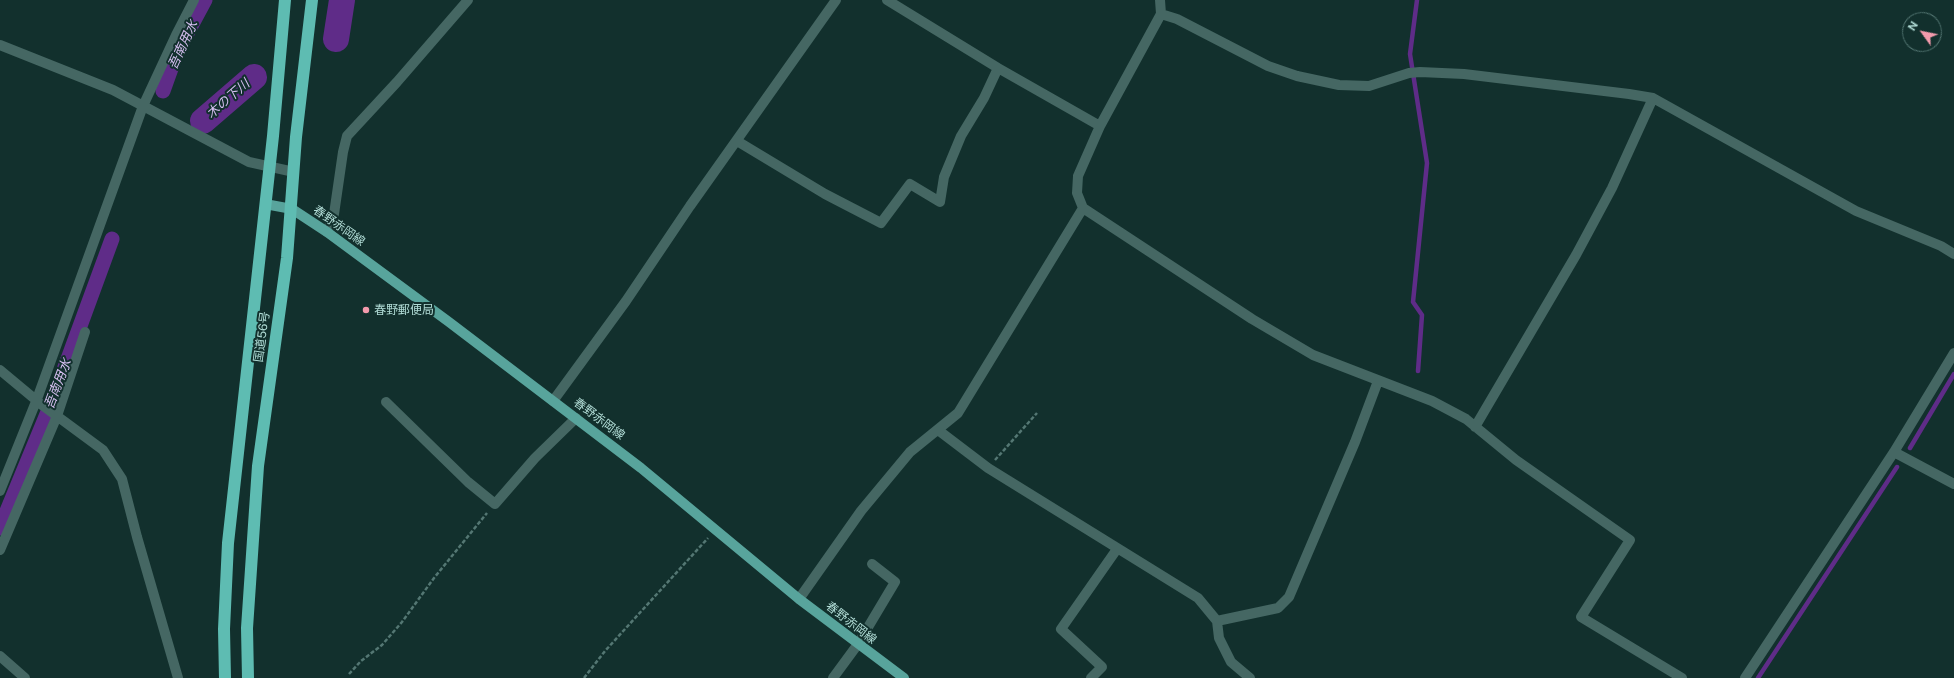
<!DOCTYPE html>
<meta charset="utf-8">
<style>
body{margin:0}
#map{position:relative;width:1954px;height:678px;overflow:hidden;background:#12302d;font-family:"Public Sans",sans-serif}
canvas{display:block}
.north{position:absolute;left:1902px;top:12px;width:40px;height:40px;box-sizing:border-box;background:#12302d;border:1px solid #527571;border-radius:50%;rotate:303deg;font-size:11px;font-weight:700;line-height:16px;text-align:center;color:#b1dcd6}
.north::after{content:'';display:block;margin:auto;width:14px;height:18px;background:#f39aac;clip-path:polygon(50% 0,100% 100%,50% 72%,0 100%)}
</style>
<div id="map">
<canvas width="1954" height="678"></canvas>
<div class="north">N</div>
</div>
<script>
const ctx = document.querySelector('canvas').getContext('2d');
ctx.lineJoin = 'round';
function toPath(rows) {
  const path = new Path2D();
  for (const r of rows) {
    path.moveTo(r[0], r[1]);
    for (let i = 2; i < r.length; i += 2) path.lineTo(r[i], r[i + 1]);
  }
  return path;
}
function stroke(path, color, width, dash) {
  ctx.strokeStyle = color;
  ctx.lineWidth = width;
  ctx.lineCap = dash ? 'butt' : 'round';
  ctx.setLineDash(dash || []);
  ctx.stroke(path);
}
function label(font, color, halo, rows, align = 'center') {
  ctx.font = font + ' "Public Sans","Noto Sans JP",sans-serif';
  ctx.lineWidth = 4;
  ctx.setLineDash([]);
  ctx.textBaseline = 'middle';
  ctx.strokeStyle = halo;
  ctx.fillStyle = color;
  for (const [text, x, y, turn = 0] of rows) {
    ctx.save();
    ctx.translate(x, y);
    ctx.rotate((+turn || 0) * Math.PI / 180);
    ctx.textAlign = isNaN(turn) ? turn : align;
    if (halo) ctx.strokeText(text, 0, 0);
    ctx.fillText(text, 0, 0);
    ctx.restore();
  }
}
stroke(toPath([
 [1417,0,1410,54,1427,163,1413,302,1422,315,1418,371],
 [1910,448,1954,374],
 [1758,678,1897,467]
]), '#5f2c88', 4.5);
stroke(toPath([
 [163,91,177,52,205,0],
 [0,528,54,397,112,239]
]), '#5f2c88', 15);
stroke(toPath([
 [336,39,342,0],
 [203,121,254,77]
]), '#5f2c88', 26);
stroke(toPath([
 [995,460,1037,413],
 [349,674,361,661,382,645,402,622,434,578,487,513],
 [584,678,605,651,708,538]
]), '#547773', 2.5, [4, 2]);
stroke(toPath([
 [887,0,998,68,1100,126],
 [1160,0,1161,14,1100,126,1078,176,1077,193,1083,208,1252,319,1313,355,1432,401,1466,419,1516,460,1630,540,1581,617,1682,678],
 [1161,14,1177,19,1268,66,1297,76,1339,85,1369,86,1409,73,1420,72,1464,74,1629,94,1653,98,1856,211,1941,246,1954,254],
 [0,45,113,90,249,162,294,172],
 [737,141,825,194,881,223,910,184,940,202,944,177,961,136,984,98,998,68],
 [327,232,334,214,343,152,347,136,397,82,468,0],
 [0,370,42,405,103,450,122,479,137,537,178,678],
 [553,401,626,301,690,206,836,0],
 [386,402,468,482,495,504,535,458,576,418],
 [1475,427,1576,255,1612,188,1653,98],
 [938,430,988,468,1198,598,1217,621],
 [1894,452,1954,484],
 [0,491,37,399,143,106,176,35,194,0],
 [0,550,57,416,85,332],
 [799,599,861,511,910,452,958,413,1083,208],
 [0,656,25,678],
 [833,678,858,644,895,582,872,564],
 [1091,678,1102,667,1061,629,1117,549],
 [1250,678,1231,662,1219,638,1217,621,1278,608,1289,597,1355,442,1378,381],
 [1745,678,1894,452,1954,353]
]), '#456763', 10);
stroke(toPath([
 [265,204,292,209,327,232,449,322,641,468,799,599,904,678]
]), '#58a49c', 10);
stroke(toPath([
 [225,678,224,629,228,543,273,136,285,0],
 [248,678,247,628,258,466,287,258,296,137,312,0]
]), '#5ebcb2', 12);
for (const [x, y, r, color] of [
 [366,310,4,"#f39aac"]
]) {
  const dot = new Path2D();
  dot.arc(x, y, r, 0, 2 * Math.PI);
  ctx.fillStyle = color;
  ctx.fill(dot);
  stroke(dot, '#12302d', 1.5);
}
label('12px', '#b1dcd6', '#12302d', [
 ["春野赤岡線",339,226,35],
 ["国道56号",262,337,-82],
 ["春野赤岡線",599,419,37],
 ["春野赤岡線",851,623,38]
]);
label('12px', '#b1dcd6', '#12302d', [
 ["春野郵便局",374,310]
], 'left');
label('italic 13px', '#d6bff0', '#12302d', [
 ["吾南用水",183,45,-65],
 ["木の下川",228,99,-41],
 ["吾南用水",58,384,-69]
]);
</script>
